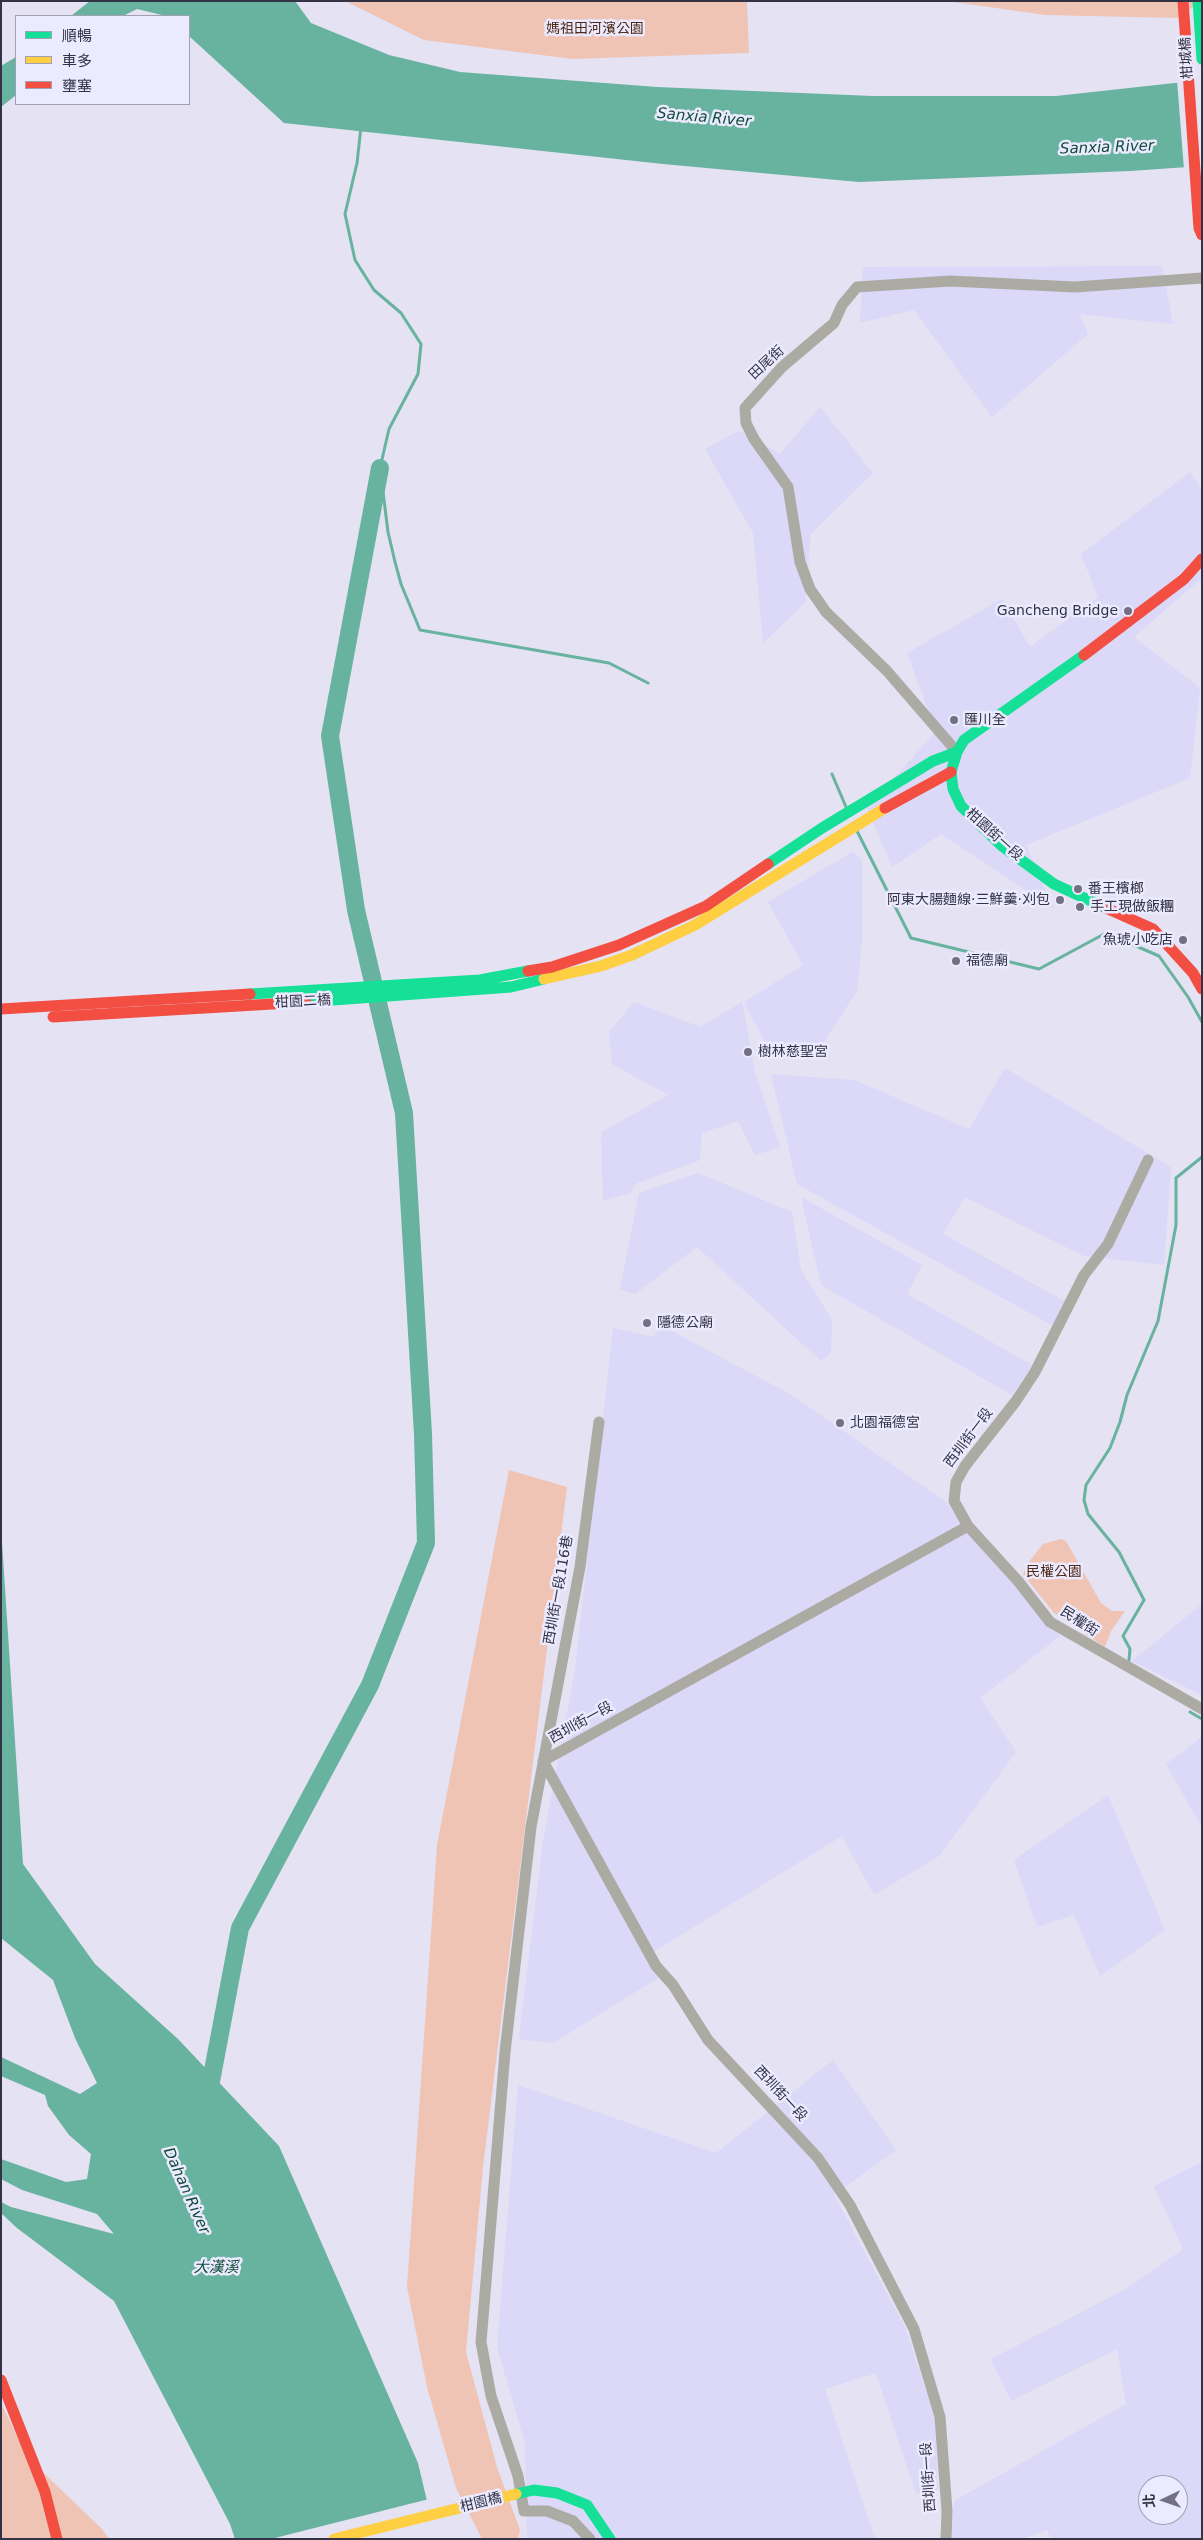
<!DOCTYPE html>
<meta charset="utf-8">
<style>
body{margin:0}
#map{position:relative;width:1203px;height:2540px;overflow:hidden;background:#e4e2f3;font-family:"DejaVu Sans","Noto Sans TC",sans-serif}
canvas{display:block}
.frame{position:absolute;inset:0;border:2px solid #343345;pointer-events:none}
.legend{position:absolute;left:15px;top:15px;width:175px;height:90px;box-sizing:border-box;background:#ebeafe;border:1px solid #a2a1b4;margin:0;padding:6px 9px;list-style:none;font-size:15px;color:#343345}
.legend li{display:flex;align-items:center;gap:10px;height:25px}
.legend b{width:25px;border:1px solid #a2a1b4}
.north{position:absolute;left:1138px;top:2475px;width:50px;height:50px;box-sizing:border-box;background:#ebeafe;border:1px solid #a2a1b4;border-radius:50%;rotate:267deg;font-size:14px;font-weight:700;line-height:20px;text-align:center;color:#343345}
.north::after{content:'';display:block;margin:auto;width:18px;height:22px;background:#727082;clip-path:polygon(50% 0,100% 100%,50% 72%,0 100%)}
</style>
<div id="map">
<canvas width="1203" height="2540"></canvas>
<div class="frame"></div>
<ul class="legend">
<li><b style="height:6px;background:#16e098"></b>順暢</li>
<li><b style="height:6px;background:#ffcf43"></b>車多</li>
<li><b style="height:6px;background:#f24e42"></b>壅塞</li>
</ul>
<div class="north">北</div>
</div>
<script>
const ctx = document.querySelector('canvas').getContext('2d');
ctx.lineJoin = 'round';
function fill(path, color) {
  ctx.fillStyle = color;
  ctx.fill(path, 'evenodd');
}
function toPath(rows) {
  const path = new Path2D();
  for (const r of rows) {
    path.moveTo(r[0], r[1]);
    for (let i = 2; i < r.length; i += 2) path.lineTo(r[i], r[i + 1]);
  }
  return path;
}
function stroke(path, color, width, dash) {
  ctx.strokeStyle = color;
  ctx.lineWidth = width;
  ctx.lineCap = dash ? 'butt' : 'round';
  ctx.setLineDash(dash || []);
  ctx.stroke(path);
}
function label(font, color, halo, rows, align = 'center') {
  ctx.font = font + ' "DejaVu Sans","Noto Sans TC",sans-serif';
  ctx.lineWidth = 5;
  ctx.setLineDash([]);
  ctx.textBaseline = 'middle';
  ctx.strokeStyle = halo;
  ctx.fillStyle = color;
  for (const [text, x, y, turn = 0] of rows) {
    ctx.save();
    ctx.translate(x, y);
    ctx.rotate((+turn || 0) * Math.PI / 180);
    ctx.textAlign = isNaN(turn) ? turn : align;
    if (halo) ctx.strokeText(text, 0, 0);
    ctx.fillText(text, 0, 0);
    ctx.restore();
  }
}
fill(toPath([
 [1162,266,1173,324,1079,314,1088,334,992,417,914,310,860,323,863,267],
 [820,407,873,473,811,534,805,603,763,643,753,533,705,449,739,431,780,454],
 [1190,472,1202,490,1202,578,1134,637,1200,688,1190,778,1026,845,1054,909,941,834,892,867,867,808,936,731,907,653,1002,599,1030,647,1098,597,1081,554],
 [852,852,862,859,862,939,857,991,824,1042,774,1060,744,1002,803,965,768,902],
 [634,1002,700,1027,742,1002,755,1072,780,1147,755,1155,738,1121,702,1133,700,1160,635,1184,631,1193,603,1200,601,1132,668,1095,612,1064,609,1032],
 [1005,1068,1171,1167,1164,1265,1084,1256,965,1197,943,1234,1066,1302,1053,1326,797,1184,771,1074,854,1080,969,1129],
 [698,1173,792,1212,801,1270,832,1320,831,1353,821,1361,697,1247,635,1294,620,1290,639,1193],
 [801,1197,922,1265,907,1294,1032,1365,1012,1395,821,1285],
 [662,1326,790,1394,946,1502,970,1534,1060,1636,980,1698,1016,1752,939,1856,874,1895,842,1836,645,1957,658,1978,553,2043,519,2039,543,1841,575,1670,613,1328,653,1337],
 [1202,1604,1202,1695,1132,1661],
 [1202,1737,1202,1828,1166,1764],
 [1108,1795,1165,1930,1100,1976,1074,1915,1037,1927,1014,1860],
 [833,2060,896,2150,834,2195,906,2329,935,2420,938,2491,916,2494,876,2373,825,2389,875,2539,527,2539,525,2444,497,2347,518,2085,716,2153],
 [1202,2162,1202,2539,1051,2539,1047,2530,1022,2539,951,2539,954,2501,1126,2404,1117,2349,1011,2401,991,2359,1126,2289,1183,2249,1154,2186],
 [1148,2485,1178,2485,1178,2515,1148,2515]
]), '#dbd8f8');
fill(toPath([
 [345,1,747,1,749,53,572,59,424,40],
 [947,1,1202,1,1177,18,1045,15],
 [509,1470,567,1487,483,2167,466,2352,497,2467,520,2530,518,2539,482,2539,456,2488,427,2387,407,2287,437,1845],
 [1061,1539,1066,1541,1101,1603,1112,1611,1125,1611,1111,1631,1105,1647,1054,1613,1023,1574,1028,1563,1043,1544],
 [1,2403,27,2457,102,2529,109,2539,1,2539]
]), '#f0c4b5');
fill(toPath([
 [90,1,295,1,311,23,389,55,460,72,657,87,872,96,1056,96,1202,80,1202,166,1130,171,859,182,663,164,284,123,189,36,189,16,166,16,137,9,123,16,71,16],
 [16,57,16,95,1,107,1,66],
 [1,1527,23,1864,95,1964,178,2039,279,2146,418,2463,436,2539,235,2539,230,2524,114,2301,17,2228,1,2213,1,2202,11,2207,114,2234,97,2214,22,2190,1,2179,1,2159,66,2182,87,2179,91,2154,69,2135,48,2106,45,2095,1,2076,1,2057,80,2094,97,2083,75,2038,53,1980,1,1938]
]), '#68b2a0');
fill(toPath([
 [1202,78,1202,169,1184,170,1177,80],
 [429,2499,438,2539,271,2539]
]), '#e4e2f3');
stroke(toPath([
 [361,127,357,163,345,214,355,260,374,290,401,313,421,344,418,374,389,429,380,468,388,532,395,562,401,584,420,630,609,663,648,683],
 [832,774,846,807],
 [857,831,911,938,1039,969,1106,933,1159,956,1188,997,1202,1022],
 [1129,1660,1130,1649,1123,1636,1144,1600,1119,1552,1088,1514,1084,1500,1086,1485,1110,1448,1120,1422,1127,1395,1158,1321,1176,1225,1176,1178,1202,1157],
 [1190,1712,1202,1719]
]), '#68b2a0', 3);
stroke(toPath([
 [208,2097,240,1928,370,1685,426,1543,423,1434,404,1113,356,910,330,736,380,468]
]), '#68b2a0', 18);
stroke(toPath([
 [957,752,887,671,826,612,810,589,800,562,788,487,754,439,746,423,745,408,782,367,834,323,842,305,857,287,950,281,1075,287,1202,278],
 [1148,1160,1108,1244,1084,1275,1035,1372,1016,1401,965,1466,956,1482,954,1501,968,1526,1018,1581,1050,1622,1202,1709],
 [543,1761,656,1966,673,1985,708,2040,818,2158,850,2205,914,2329,940,2417,947,2511,946,2539],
 [543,1761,968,1526],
 [590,2539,573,2521,547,2511,524,2511,518,2476,491,2396,481,2342,505,2052,531,1827,580,1567,599,1422]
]), '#acaba3', 11);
stroke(toPath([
 [1198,1,1202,59],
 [1084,655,964,740,957,752,951,772,953,789,961,806,1002,846,1054,884,1106,908],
 [768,864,822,828,933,761,957,752],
 [250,994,480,980,528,971],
 [306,1002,511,987,544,979]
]), '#16e098', 11);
stroke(toPath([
 [544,979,601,966,632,955,695,925,885,808]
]), '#ffcf43', 11);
stroke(toPath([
 [1183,1,1199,228,1202,235],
 [1084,655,1184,579,1202,559],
 [885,808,951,772],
 [1106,908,1153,929,1193,973,1202,989],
 [528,971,552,967,619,945,706,906,768,864],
 [1,1009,250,994],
 [53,1017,306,1002],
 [1,2380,45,2492,57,2539]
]), '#f24e42', 11);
stroke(toPath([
 [516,2494,534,2490,557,2493,587,2505,610,2539]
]), '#16e098', 11);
stroke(toPath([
 [334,2539,516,2494]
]), '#ffcf43', 11);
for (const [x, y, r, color] of [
 [1128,611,5,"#727082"],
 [954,720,5,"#727082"],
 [1078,889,5,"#727082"],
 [1060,900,5,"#727082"],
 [1080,907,5,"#727082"],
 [1183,940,5,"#727082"],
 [956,961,5,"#727082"],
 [748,1052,5,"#727082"],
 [647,1323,5,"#727082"],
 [840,1423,5,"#727082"]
]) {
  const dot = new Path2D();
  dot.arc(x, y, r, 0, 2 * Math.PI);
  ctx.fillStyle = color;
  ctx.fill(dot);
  stroke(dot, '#ebeafe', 2);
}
label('14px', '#4f2913', '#ebeafe', [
 ["媽祖田河濱公園",595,29],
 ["民權公園",1054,1572]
]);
label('14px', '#343345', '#ebeafe', [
 ["柑城橋",1187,58,-94],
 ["田尾街",767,363,-43],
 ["柑園街一段",994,835,42],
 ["柑園二橋",303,1002,-3],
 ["西圳街一段",969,1438,-53],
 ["西圳街一段116巷",559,1590,-80],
 ["民權街",1079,1622,33],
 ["西圳街一段",581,1723,-29],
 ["西圳街一段",780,2094,47],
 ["西圳街一段",929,2477,-94],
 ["柑園橋",481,2503,-14]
]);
label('14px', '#343345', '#ebeafe', [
 ["Gancheng Bridge",1118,611,"right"],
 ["匯川全",964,720],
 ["番王檳榔",1088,889],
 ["阿東大腸麵線‧三鮮羹‧刈包",1050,900,"right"],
 ["手工現做飯糰",1090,907],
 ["魚琥小吃店",1173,940,"right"],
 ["福德廟",966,961],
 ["樹林慈聖宮",758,1052],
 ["隱德公廟",657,1323],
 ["北園福德宮",850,1423]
], 'left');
label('italic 15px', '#114b3a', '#ebeafe', [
 ["Sanxia River",704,118,5],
 ["Sanxia River",1107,148,-2],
 ["Dahan River",186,2191,66],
 ["大漢溪",216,2268]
]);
</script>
